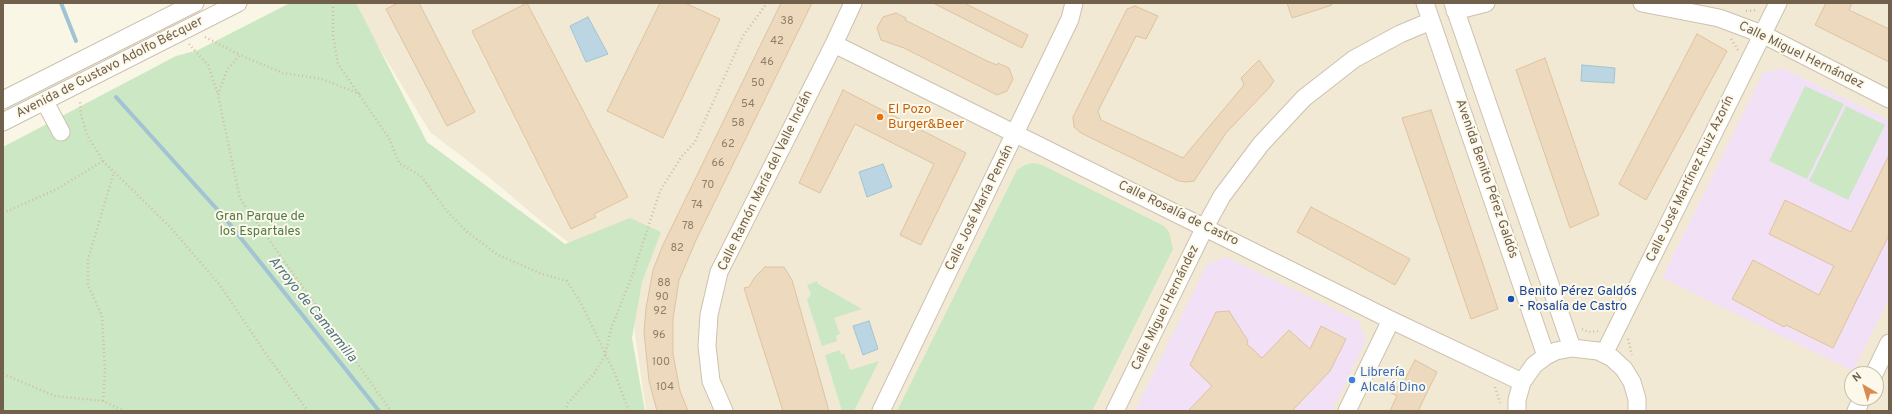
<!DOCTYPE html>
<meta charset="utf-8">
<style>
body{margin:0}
#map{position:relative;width:1892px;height:414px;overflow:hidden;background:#faf6e5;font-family:Overpass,sans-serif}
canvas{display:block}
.frame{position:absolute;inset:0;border:4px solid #71604c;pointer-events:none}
.north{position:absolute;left:1844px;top:366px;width:40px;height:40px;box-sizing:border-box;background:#fdf9ea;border:1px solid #c5bcab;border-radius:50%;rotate:322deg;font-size:11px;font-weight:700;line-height:16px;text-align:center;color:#71604c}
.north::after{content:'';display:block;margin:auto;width:14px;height:18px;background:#db8953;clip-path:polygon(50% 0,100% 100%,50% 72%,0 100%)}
</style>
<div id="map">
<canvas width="1892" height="414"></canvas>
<div class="frame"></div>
<div class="north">N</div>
</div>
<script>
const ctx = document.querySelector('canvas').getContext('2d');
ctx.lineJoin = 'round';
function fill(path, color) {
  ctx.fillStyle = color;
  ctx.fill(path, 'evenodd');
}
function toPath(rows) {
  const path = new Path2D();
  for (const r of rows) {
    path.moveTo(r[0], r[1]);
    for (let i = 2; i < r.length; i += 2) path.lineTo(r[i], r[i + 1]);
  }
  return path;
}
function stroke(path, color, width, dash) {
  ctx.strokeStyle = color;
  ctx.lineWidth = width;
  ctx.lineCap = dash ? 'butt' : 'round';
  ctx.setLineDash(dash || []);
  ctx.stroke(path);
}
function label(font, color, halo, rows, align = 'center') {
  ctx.font = font + ' Overpass,sans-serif';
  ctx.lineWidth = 4;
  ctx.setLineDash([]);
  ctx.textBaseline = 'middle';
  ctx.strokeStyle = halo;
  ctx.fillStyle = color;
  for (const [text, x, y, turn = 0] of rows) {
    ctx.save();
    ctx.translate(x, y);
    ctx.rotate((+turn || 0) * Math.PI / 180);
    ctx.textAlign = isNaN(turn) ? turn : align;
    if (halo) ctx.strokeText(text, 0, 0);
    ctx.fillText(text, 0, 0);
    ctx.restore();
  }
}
fill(toPath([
 [352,3,1889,3,1889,411,646,411,635,335,632,291,542,222,490,178,430,132],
 [1852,374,1876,374,1876,398,1852,398]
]), '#f1e9d4');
fill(toPath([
 [1782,68,1889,120,1889,298,1853,371,1662,278,1763,73],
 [1227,257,1359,321,1366,341,1332,411,1135,411,1207,264]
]), '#f2e1f6');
fill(toPath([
 [290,3,356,3,427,142,565,244,630,218,661,232,642,282,632,338,645,411,3,411,3,147,176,56,198,50],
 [1805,86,1844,104,1807,179,1769,161],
 [1846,106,1885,125,1848,200,1809,181],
 [1033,163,1042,165,1164,226,1169,232,1173,249,1092,411,897,411,1017,170,1025,165],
 [817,281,818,284,862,309,834,318,840,334,836,336,837,341,822,346,807,300,811,294,807,285],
 [840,350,841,355,844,353,850,370,879,361,854,411,842,411,825,355]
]), '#cce7c4');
const water = toPath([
 [588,17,608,54,586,62,570,26,588,17],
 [1582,65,1615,68,1614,83,1581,81,1582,65],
 [883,164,892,187,867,197,859,172,883,164],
 [869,321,878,349,863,355,853,326,869,321]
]);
fill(water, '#bbd6e2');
stroke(water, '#a2c3d3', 1);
stroke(toPath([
 [61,3,76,41],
 [116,97,224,217,379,411]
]), '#a2c3d3', 4);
const building = toPath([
 [398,3,419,3,475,112,447,126,386,9,398,3],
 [527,3,628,197,594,214,596,217,571,229,472,31,527,3],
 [660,3,685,3,720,19,663,138,607,111,660,3],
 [781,3,812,3,697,238,679,280,673,319,673,354,680,391,688,411,657,411,649,381,644,332,646,308,653,270,663,245,781,3],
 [933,3,964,3,1028,35,1022,48,933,3],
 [1287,3,1332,3,1332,5,1292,18,1287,3],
 [1826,3,1852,3,1849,10,1889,29,1889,62,1815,25,1826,3],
 [1135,6,1158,16,1146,39,1136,36,1098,111,1101,120,1183,158,1244,85,1241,78,1259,60,1274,81,1269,88,1226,133,1194,181,1186,182,1179,181,1081,133,1074,127,1073,117,1127,9,1135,6],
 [896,13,906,18,905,20,987,61,997,65,998,63,1009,68,1013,79,1007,91,997,95,904,48,881,40,877,28,883,17,896,13],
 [1697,34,1727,51,1646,200,1619,184,1697,34],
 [1545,58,1599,215,1570,228,1516,70,1545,58],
 [843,90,966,153,921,245,900,235,934,164,855,124,820,193,799,183,843,90],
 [1431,110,1498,309,1471,319,1402,118,1431,110],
 [1889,155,1889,235,1833,348,1786,325,1784,327,1732,299,1753,260,1819,295,1834,266,1769,234,1785,200,1851,232,1889,155],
 [1311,207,1410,259,1395,285,1297,232,1311,207],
 [765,267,784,267,792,280,829,411,783,411,744,288,749,287,755,277,765,267],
 [1229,311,1248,341,1247,344,1262,358,1289,330,1310,349,1321,326,1346,339,1330,371,1292,411,1188,411,1212,386,1190,365,1216,312,1229,311],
 [1415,360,1437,372,1418,411,1390,411,1397,396,1378,386,1379,383,1401,387,1415,360]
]);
fill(building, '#edd9be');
stroke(building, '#dfc3a0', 1);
const minor = toPath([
 [1425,3,1546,356],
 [1453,3,1572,348],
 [1642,3,1719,18,1762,34,1889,99],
 [1455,11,1486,3],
 [834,44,1391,320,1522,382],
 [3,100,195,3],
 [45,102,61,132],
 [3,122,238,3],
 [1604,354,1778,3],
 [1874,374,1889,343],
 [724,411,711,381,707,346,709,315,719,272,834,44,853,3],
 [881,411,1070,19,1074,3],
 [1115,411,1205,227,1222,196,1261,144,1304,98,1354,59,1400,34,1431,21],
 [1347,411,1391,320],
 [1517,411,1517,400,1522,382,1534,365,1546,356,1556,351,1572,348,1598,351,1612,358,1624,369,1632,382,1637,399,1637,411],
 [1856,411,1862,398]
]);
stroke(minor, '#cdc1af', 19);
stroke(toPath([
 [333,3,333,36,338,64,389,138,399,163,421,176,446,210,466,231,498,255,542,274,567,281,582,305,615,374,629,411],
 [1746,11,1758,10],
 [205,37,240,55],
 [1731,39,1738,50],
 [189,44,208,65,218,94],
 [360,94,322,79,283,73,240,55,227,70,218,95,240,199,391,411],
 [103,161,170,227,220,285,266,354,308,411],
 [3,213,57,189,103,161,87,135,81,115,80,100],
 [1582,329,1588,332,1598,331],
 [1628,339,1632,355],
 [3,374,55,396,103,401,124,411],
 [1495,387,1500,403],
 [103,401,105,371,102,316,88,285,88,259,114,172],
 [565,411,568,403,594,374,605,355,611,329,632,276,660,191,682,156,695,142,743,36,767,3]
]), '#d2bda2', 2.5, [1, 3]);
stroke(minor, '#fff', 17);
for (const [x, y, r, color] of [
 [880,117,4,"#e8710a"],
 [1511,299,4,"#1a4fb4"],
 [1352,380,4,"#3f7fe0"]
]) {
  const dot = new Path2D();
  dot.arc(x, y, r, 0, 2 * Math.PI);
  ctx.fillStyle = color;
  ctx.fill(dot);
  stroke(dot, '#fdf9ea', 1.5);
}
label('11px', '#907e68', null, [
 ["38",787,22],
 ["42",777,42],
 ["46",767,63],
 ["50",758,84],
 ["54",748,105],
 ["58",738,124],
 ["62",728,145],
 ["66",718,164],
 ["70",708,186],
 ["74",697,206],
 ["78",688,227],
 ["82",677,249],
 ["88",664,284],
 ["90",662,298],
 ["92",660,312],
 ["96",659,336],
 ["100",661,363],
 ["104",665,388]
]);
label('13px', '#71604c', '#fdf9ea', [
 ["Calle Miguel Hernández",1801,56,26],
 ["Avenida de Gustavo Adolfo Bécquer",110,68,-27],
 ["Avenida Benito Pérez Galdós",1486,179,71],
 ["Calle José Martínez Ruiz Azorín",1691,179,-64],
 ["Calle Ramón María del Valle Inclán",766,181,-64],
 ["Calle José María Pemán",980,208,-64],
 ["Calle Rosalía de Castro",1178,214,26],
 ["Calle Miguel Hernández",1166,308,-64]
]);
label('13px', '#c56008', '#fdf9ea', [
 ["El Pozo",888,110],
 ["Burger&Beer",888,125]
], 'left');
label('13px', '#4e7b48', '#fdf9ea', [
 ["Gran Parque de",260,217],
 ["los Espartales",260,232]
]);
label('13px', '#164399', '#fdf9ea', [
 ["Benito Pérez Galdós",1519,292],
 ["- Rosalía de Castro",1519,307]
], 'left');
label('13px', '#366cbe', '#fdf9ea', [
 ["Librería",1360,373],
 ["Alcalá Dino",1360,388]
], 'left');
label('italic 14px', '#4b748a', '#fdf9ea', [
 ["Arroyo de Camarmilla",312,310,51]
]);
</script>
